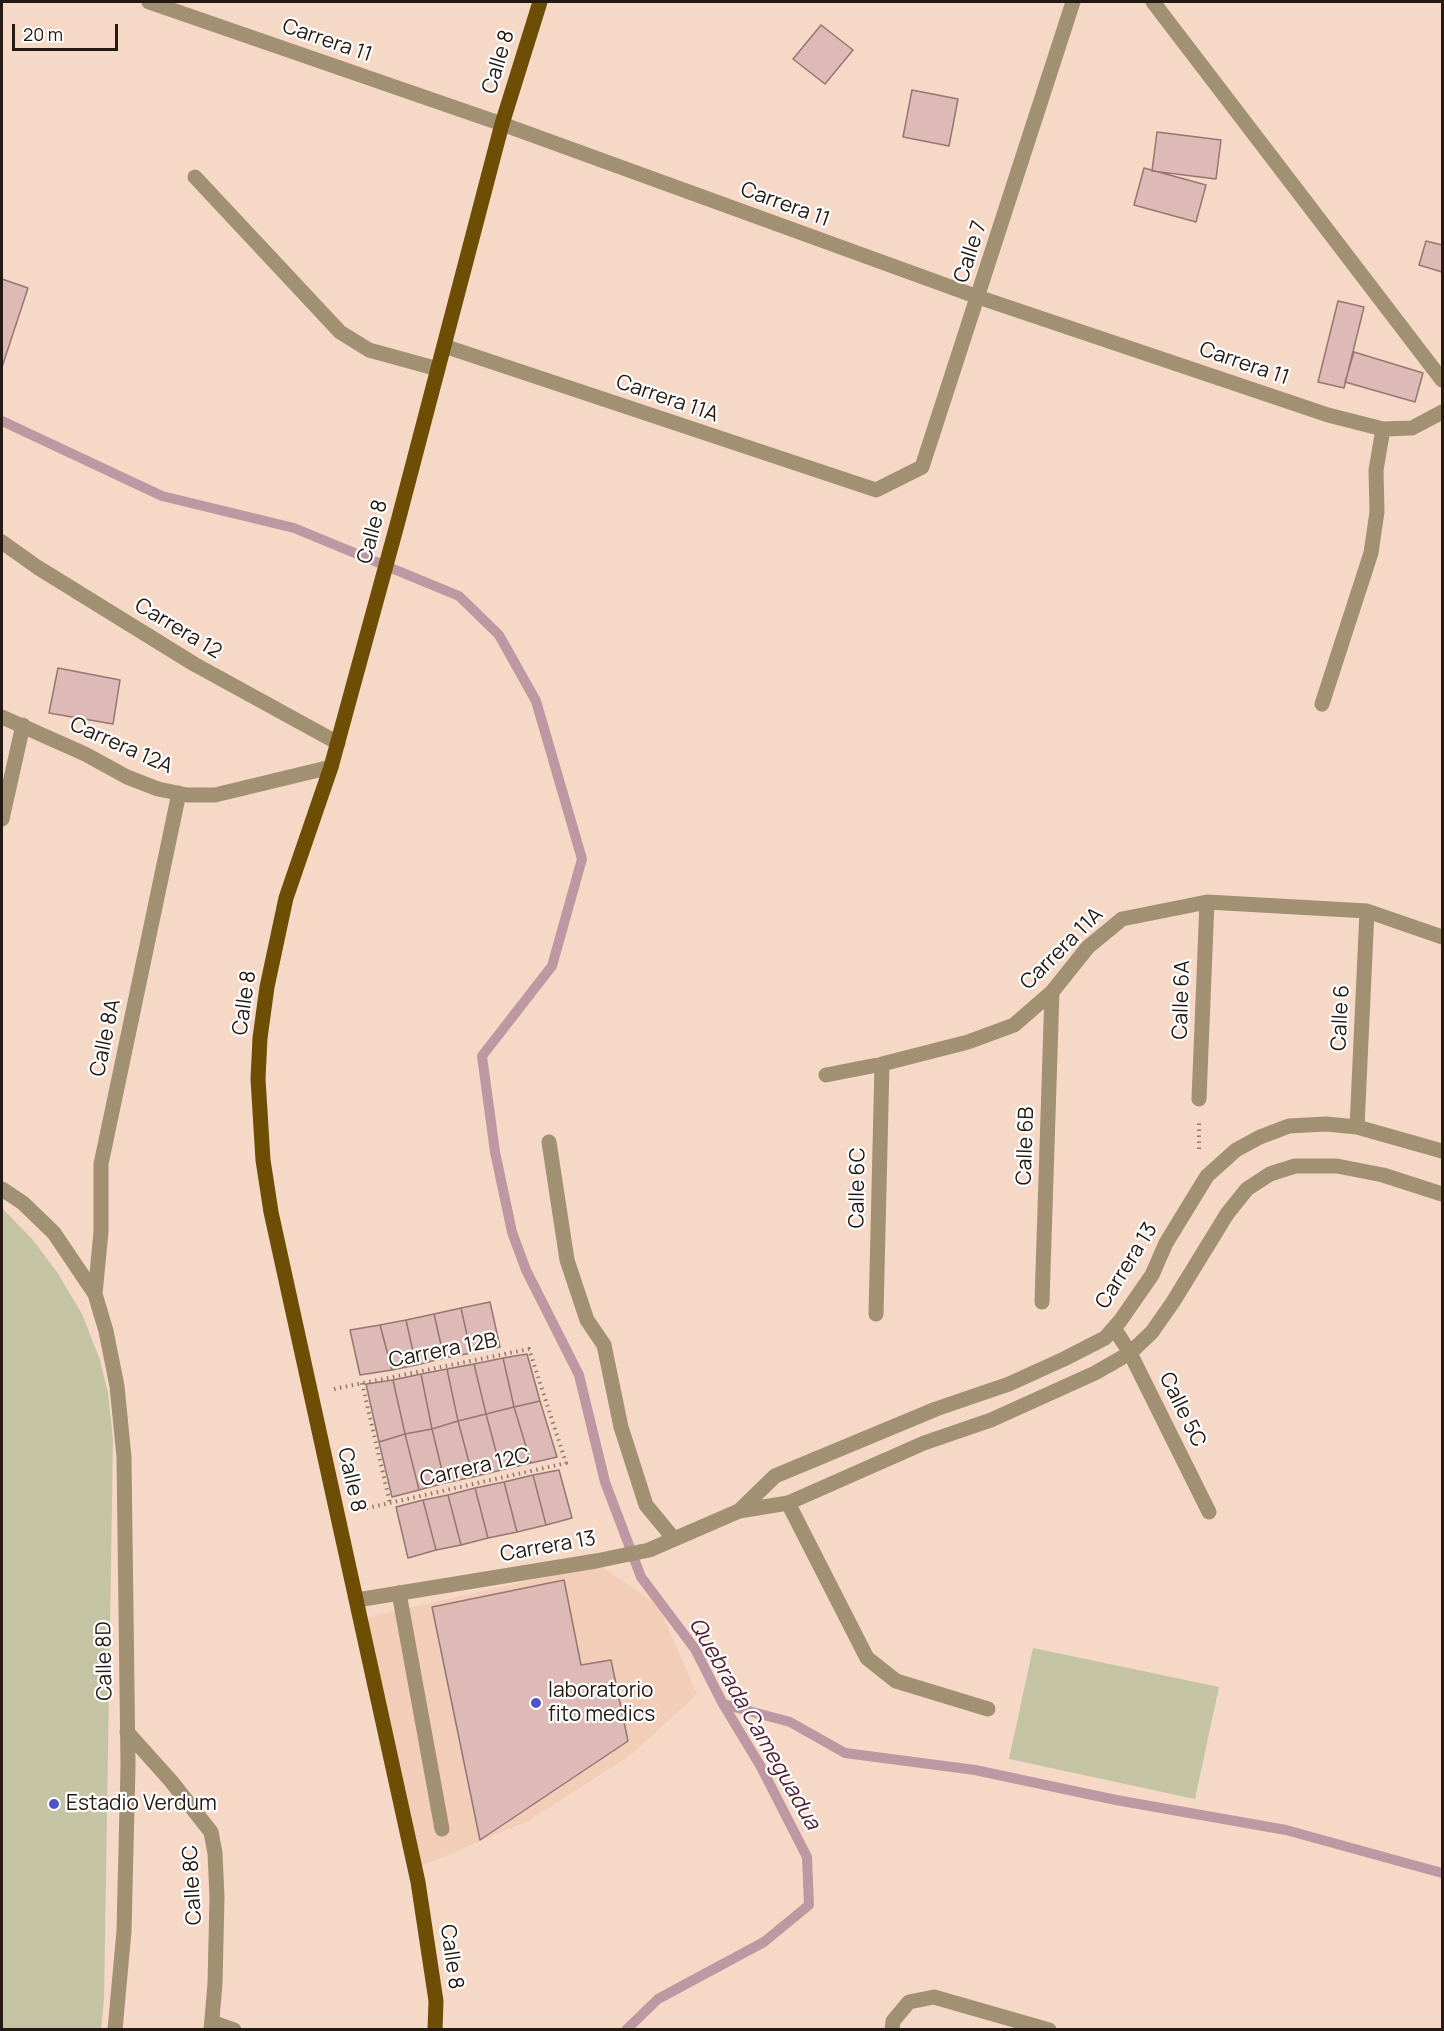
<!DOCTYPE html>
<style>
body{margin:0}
#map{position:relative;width:1444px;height:2031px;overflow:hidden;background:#f6d8c6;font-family:Manrope,sans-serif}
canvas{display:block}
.frame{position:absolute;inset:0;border:3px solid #241a13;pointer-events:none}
.scale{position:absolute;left:12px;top:24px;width:106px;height:27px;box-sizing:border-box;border:3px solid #241a13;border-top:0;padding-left:8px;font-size:18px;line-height:21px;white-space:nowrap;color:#241a13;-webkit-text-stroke:4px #fff;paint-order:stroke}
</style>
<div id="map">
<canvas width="1444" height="2031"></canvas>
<div class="frame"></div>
<div class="scale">20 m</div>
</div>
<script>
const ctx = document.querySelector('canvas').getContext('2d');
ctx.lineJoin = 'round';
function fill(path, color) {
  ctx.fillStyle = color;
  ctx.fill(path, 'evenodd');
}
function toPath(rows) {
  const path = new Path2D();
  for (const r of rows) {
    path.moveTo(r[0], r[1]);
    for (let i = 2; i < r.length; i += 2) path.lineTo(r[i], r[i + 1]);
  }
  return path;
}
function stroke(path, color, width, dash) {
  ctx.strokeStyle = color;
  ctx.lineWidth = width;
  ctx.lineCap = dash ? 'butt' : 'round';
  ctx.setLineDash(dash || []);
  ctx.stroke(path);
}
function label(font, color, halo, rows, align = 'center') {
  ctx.font = font + ' Manrope,sans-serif';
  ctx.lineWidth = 4.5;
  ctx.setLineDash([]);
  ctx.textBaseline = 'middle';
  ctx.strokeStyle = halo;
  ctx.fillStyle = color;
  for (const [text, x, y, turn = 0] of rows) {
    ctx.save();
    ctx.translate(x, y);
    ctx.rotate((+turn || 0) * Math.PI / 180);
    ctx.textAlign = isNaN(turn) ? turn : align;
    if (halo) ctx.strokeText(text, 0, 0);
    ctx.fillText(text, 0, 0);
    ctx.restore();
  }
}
fill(toPath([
 [599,1565,658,1605,697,1694,632,1754,530,1820,419,1867,364,1618]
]), '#f2cdb7');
fill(toPath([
 [2,1208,32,1239,57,1272,82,1314,100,1360,108,1393,113,1439,104,2000,101,2029,2,2029],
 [1033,1648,1219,1687,1195,1799,1009,1759]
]), '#c4c4a4');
stroke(toPath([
 [2,421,162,496,294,528,459,596,499,635,536,701,582,859,552,966,482,1056,495,1152,512,1232,526,1270,579,1375,605,1482,641,1577,695,1649,723,1704,761,1767,807,1857,809,1905,764,1942,658,1999,626,2030],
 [723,1704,790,1722,845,1753,975,1770,1116,1800,1286,1830,1442,1873]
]), '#bd98a3', 10);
const building = toPath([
 [821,25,853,50,825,84,793,59,821,25],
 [912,90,958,99,949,146,903,137,912,90],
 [1157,132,1221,140,1216,179,1152,171,1157,132],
 [1144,168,1206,185,1196,222,1134,205,1144,168],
 [1426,241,1442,245,1442,272,1419,265,1426,241],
 [2,279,28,288,2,367,2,279],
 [1338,301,1364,307,1344,388,1318,382,1338,301],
 [1354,352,1423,373,1415,402,1345,382,1354,352],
 [58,668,120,680,113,724,49,713,58,668],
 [490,1302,500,1347,471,1353,461,1308,490,1302],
 [461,1308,471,1353,444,1358,434,1314,461,1308],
 [434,1314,444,1358,416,1365,406,1320,434,1314],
 [406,1320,416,1365,392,1370,380,1325,406,1320],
 [380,1325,392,1370,360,1375,350,1330,380,1325],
 [527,1354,540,1401,514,1407,503,1358,527,1354],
 [503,1358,514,1407,486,1414,474,1364,503,1358],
 [474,1364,486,1414,458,1421,447,1369,474,1364],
 [447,1369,458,1421,432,1429,421,1374,447,1369],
 [421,1374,432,1429,405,1434,393,1380,421,1374],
 [393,1380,405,1434,379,1442,366,1384,393,1380],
 [540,1401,557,1457,531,1463,514,1407,540,1401],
 [514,1407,531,1463,501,1470,486,1414,514,1407],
 [486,1414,501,1470,473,1477,458,1421,486,1414],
 [458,1421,473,1477,445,1483,432,1429,458,1421],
 [432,1429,445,1483,419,1490,405,1434,432,1429],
 [405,1434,419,1490,392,1497,379,1442,405,1434],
 [559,1470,572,1518,546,1525,533,1475,559,1470],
 [533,1475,546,1525,517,1532,504,1482,533,1475],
 [504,1482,517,1532,488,1538,475,1488,504,1482],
 [475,1488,488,1538,461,1545,448,1495,475,1488],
 [448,1495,461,1545,436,1550,423,1500,448,1495],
 [423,1500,436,1550,408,1558,396,1507,423,1500],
 [564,1580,581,1665,611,1660,628,1741,480,1840,432,1607,564,1580]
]);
fill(building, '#ddbab5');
stroke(building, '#967572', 1.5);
stroke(toPath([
 [1199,1149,1199,1123],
 [362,1383,390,1503],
 [334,1389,529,1349,566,1463,363,1509]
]), '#8f7b6f', 4, [1.5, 4.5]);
stroke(toPath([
 [788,1503,867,1658,896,1681,988,1709],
 [399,1593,442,1829]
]), '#a29072', 15);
stroke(toPath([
 [149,2,502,124,978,297,1328,415,1383,429,1412,428,1442,412],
 [1153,2,1442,380],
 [195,177,340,332,369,350,438,369],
 [444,346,876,490,922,467,1073,2],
 [2,542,37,567,194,664,338,743],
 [1322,704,1371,553,1377,512,1376,470,1383,429],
 [2,717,85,754,127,777,158,789,187,795,215,795,331,767],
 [2,819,23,725],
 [826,1075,882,1064,968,1042,1014,1025,1052,992,1088,947,1122,919,1207,902,1367,911,1442,937],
 [1199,1099,1207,902],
 [1357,1127,1367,911],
 [549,1142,567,1260,587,1320,604,1345,621,1427,646,1505,674,1539],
 [2,1189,23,1203,54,1233,95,1294,106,1331,117,1386,124,1457,128,1766,124,1931,115,2030],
 [95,1294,101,1232,101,1164,179,793],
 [1042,1302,1052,992],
 [876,1314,882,1064],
 [1114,1328,1130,1353,1209,1512],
 [739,1511,775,1476,936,1409,1009,1384,1064,1359,1105,1338,1120,1321,1152,1275,1166,1243,1207,1176,1236,1150,1260,1137,1289,1126,1326,1124,1357,1127,1442,1151],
 [357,1600,596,1561,649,1550,739,1511,788,1503,924,1443,991,1420,1095,1373,1130,1353,1152,1332,1173,1302,1227,1214,1247,1189,1270,1174,1295,1166,1337,1166,1383,1175,1442,1194],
 [127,1732,171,1781,211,1832,215,1853,217,1897,215,1984,211,2030],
 [212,2022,234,2030],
 [892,2030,893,2021,909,2002,934,1997,1049,2030]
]), '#a29072', 15);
stroke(toPath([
 [435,2030,436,2001,418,1882,271,1212,263,1160,258,1079,260,1038,267,987,286,898,331,767,397,525,502,124,540,2]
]), '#6e4e05', 15);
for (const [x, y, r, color] of [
 [536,1703,6,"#5153ca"],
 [54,1804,6,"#5153ca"]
]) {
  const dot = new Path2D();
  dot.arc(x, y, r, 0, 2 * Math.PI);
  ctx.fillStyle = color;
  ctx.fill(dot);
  stroke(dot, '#fff', 2);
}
label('21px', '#241a13', '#fff', [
 ["Carrera 11",327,41,19],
 ["Calle 8",499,62,-73],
 ["Carrera 11",785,205,20],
 ["Calle 7",971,252,-72],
 ["Carrera 11",1244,364,19],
 ["Carrera 11A",667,399,19],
 ["Calle 8",373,532,-75],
 ["Carrera 12",178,629,31],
 ["Carrera 12A",121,746,24],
 ["Carrera 11A",1062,949,-45],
 ["Calle 6A",1182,1000,-88],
 ["Calle 8",245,1003,-82],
 ["Calle 6",1341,1018,-87],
 ["Calle 8A",106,1038,-78],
 ["Calle 6B",1026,1146,-88],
 ["Calle 6C",858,1188,-89],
 ["Carrera 13",1127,1266,-58],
 ["Carrera 12B",443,1351,-11],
 ["Calle 5C",1182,1410,64],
 ["Carrera 12C",475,1468,-13],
 ["Calle 8",351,1480,77],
 ["Carrera 13",548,1547,-10],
 ["Calle 8D",105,1661,-91],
 ["Calle 8C",193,1885,-93],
 ["Calle 8",451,1957,82]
]);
label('21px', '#241a13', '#fff', [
 ["laboratorio",548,1691],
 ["fito medics",548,1715],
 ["Estadio Verdum",66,1804]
], 'left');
label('italic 22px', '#532234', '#fff', [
 ["Quebrada Cameguadua",754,1724,60]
]);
</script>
